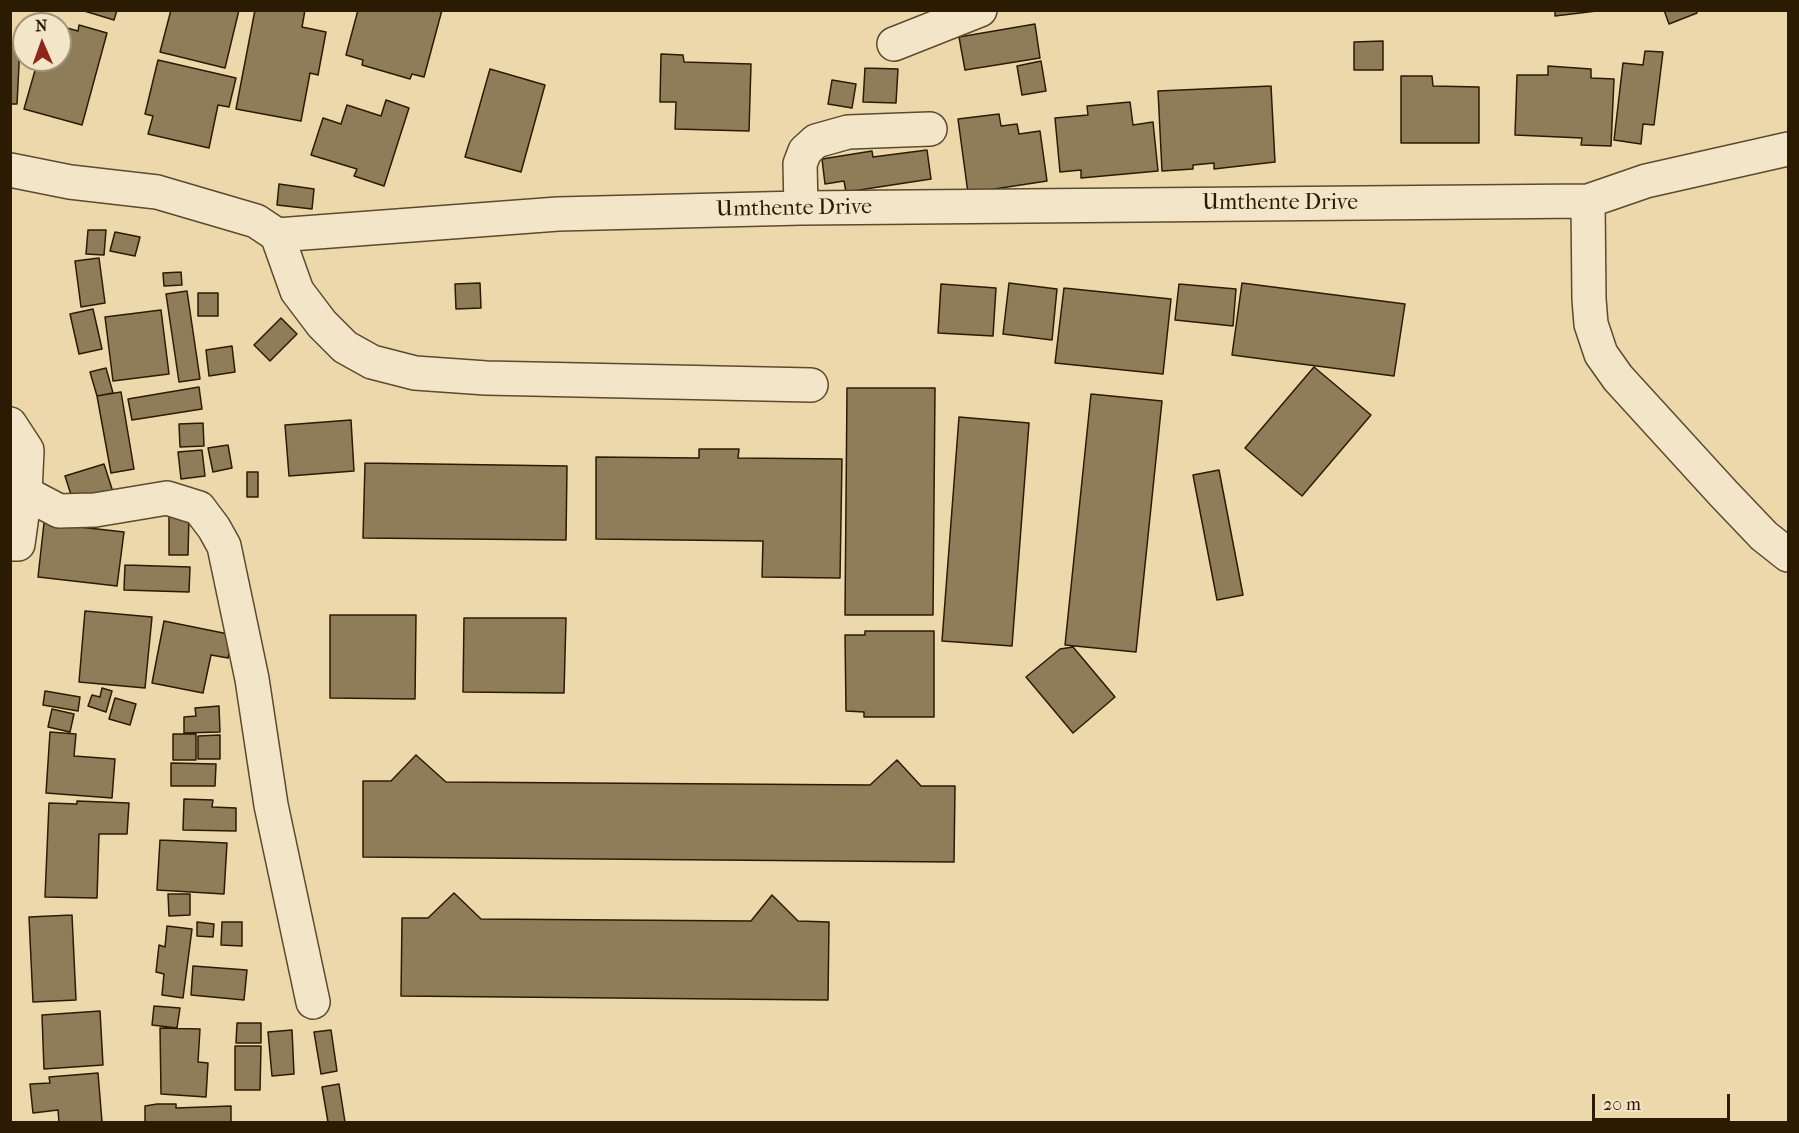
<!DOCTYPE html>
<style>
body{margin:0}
#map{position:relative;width:1799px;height:1133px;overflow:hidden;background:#ecd8ab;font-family:"IM FELL French Canon",serif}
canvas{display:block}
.frame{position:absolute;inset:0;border:12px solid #2b1b03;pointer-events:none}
.north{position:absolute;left:12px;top:12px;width:60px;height:60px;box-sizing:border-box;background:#f3e6c8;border:2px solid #a39579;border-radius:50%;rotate:358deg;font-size:16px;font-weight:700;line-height:24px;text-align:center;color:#2b1b03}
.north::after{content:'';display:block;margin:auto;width:21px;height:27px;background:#8f2418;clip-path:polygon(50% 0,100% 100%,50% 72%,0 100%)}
.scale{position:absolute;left:1592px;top:1094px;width:138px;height:27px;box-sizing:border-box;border:3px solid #2b1b03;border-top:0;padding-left:8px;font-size:18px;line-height:21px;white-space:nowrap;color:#2b1b03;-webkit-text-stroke:4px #f3e6c8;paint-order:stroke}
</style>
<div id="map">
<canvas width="1799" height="1133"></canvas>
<div class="frame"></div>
<div class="north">N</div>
<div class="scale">20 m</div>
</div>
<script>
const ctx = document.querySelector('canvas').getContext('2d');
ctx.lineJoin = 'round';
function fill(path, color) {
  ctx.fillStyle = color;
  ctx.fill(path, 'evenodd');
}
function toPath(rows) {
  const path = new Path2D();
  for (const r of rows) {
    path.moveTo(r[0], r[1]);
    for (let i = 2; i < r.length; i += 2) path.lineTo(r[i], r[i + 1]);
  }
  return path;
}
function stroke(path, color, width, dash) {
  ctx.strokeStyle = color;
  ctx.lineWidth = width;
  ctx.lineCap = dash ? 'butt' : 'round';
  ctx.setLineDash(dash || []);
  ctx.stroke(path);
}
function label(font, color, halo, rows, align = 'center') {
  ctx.font = font + ' "IM FELL French Canon",serif';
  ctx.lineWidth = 5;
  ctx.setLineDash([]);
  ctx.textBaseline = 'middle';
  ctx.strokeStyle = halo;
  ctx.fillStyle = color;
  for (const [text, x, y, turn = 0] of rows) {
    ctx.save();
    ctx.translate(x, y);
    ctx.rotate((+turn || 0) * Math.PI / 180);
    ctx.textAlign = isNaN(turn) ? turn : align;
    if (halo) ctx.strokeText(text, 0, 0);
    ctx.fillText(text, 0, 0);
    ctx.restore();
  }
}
const building = toPath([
 [81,10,117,10,114,20,81,10],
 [171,10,239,10,225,68,160,52,171,10],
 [255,10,305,10,302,27,326,32,318,75,310,73,301,121,236,109,255,10],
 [358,10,442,10,424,77,412,74,410,79,362,65,363,60,346,55,358,10],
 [1555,10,1605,10,1555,16,1555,10],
 [1664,10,1696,10,1697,13,1669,24,1664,10],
 [1035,24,1040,58,965,70,959,37,1035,24],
 [79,25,107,33,82,125,24,109,38,60,60,60,60,26,78,31,79,25],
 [1383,41,1383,70,1354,70,1354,42,1383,41],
 [10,44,20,45,17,104,10,104,10,44],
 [1645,51,1663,52,1654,125,1643,124,1641,144,1614,140,1623,63,1643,65,1645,51],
 [661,54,683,55,684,62,751,64,749,131,675,129,676,102,660,102,661,54],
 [158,60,236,78,229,107,218,105,209,148,148,134,153,116,145,114,158,60],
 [1041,61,1046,91,1022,95,1017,66,1041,61],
 [1548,66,1591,69,1591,78,1614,79,1611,146,1581,145,1582,138,1515,135,1517,75,1548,75,1548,66],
 [865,68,898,69,896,103,863,102,865,68],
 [490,69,545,85,521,172,465,157,490,69],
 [1401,76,1432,76,1433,86,1479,87,1479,143,1401,143,1401,76],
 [832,80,856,84,852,108,828,104,832,80],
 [1271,86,1275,162,1214,169,1214,163,1193,165,1193,169,1162,171,1158,91,1271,86],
 [386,100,409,108,384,186,354,176,357,169,311,155,323,118,341,124,347,105,381,116,386,100],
 [1130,102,1133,125,1153,122,1158,171,1081,178,1081,170,1060,172,1055,118,1088,115,1087,106,1130,102],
 [999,114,1001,126,1017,124,1019,134,1040,131,1047,181,968,193,958,119,999,114],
 [927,150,931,179,846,192,844,181,825,184,822,159,872,151,873,157,927,150],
 [279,184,314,189,312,209,277,205,279,184],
 [88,230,106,230,104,255,86,254,88,230],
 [115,232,140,237,135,256,110,251,115,232],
 [99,258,105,303,81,307,75,261,99,258],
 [181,272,182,285,164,286,163,273,181,272],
 [480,283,481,308,456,309,455,284,480,283],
 [1009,283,1057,289,1052,340,1003,334,1009,283],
 [1242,283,1405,304,1394,376,1232,355,1242,283],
 [941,284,996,288,993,336,938,333,941,284],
 [1179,284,1236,289,1233,326,1175,320,1179,284],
 [1064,288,1171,299,1163,374,1055,363,1064,288],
 [187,291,200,379,179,382,166,294,187,291],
 [198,293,218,293,218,316,198,316,198,293],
 [93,309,102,349,79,354,70,314,93,309],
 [161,310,169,374,113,381,105,317,161,310],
 [281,318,297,334,270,361,254,345,281,318],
 [232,346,235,372,209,376,206,350,232,346],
 [1314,367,1371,415,1302,496,1245,448,1314,367],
 [106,368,113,393,97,396,90,372,106,368],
 [199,387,202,409,132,420,128,399,199,387],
 [847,388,935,388,933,615,845,615,847,388],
 [121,392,134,469,111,473,97,396,121,392],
 [1091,394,1162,401,1136,652,1065,645,1091,394],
 [959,417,1029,423,1012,646,942,641,959,417],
 [351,420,354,471,289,476,285,425,351,420],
 [203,423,204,446,180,447,179,424,203,423],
 [228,445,232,468,213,472,208,448,228,445],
 [699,449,739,449,738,458,842,459,840,578,762,577,763,541,596,539,596,457,699,458,699,449],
 [202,450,205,476,181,479,178,452,202,450],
 [365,463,567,466,566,540,363,538,365,463],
 [104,464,113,492,74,504,65,476,104,464],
 [1219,470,1243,595,1217,600,1193,475,1219,470],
 [247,472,258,472,258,497,247,497,247,472],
 [169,516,189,516,188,555,169,555,169,516],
 [44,523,124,532,117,586,38,577,44,523],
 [125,565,190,567,189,592,124,590,125,565],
 [85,611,152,617,145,688,79,682,85,611],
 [330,615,416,615,415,699,330,698,330,615],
 [464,618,566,618,564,693,463,692,464,618],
 [164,621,233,635,228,658,211,655,203,693,152,683,164,621],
 [865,631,934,631,934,717,864,717,864,712,846,711,845,635,865,635,865,631],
 [1073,647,1115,697,1073,733,1026,677,1060,649,1073,647],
 [102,688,112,691,106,712,88,706,92,695,100,697,102,688],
 [45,691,80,697,78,711,43,705,45,691],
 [115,698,136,704,130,725,109,719,115,698],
 [219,706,220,732,184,733,184,717,196,716,195,708,219,706],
 [52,709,74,714,70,732,48,727,52,709],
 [50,732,76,734,74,756,115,759,112,798,46,793,50,732],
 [173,734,196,734,196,760,173,760,173,734],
 [220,735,220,759,198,759,198,736,220,735],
 [416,755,446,782,870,785,897,760,921,786,955,786,954,862,363,857,363,781,391,781,416,755],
 [171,763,216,764,215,786,171,786,171,763],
 [184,799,213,800,212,807,236,808,236,831,183,830,184,799],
 [77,801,129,803,127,834,99,834,97,898,45,897,49,803,77,804,77,801],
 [160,840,227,843,224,894,157,890,160,840],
 [454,893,481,919,751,921,772,895,798,921,829,922,828,1000,401,996,402,918,428,918,454,893],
 [168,894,190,894,190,915,169,916,168,894],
 [72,915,76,1000,33,1002,29,917,72,915],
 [197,922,214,924,213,937,197,936,197,922],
 [222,922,242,922,242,946,221,945,222,922],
 [167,926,192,929,183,998,162,995,164,974,156,972,159,945,165,947,167,926],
 [193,966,247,970,244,1000,191,995,193,966],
 [154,1006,180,1008,177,1028,152,1025,154,1006],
 [100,1011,103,1065,44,1069,42,1015,100,1011],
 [237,1023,261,1023,261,1043,236,1043,237,1023],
 [160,1028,200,1029,198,1062,208,1063,206,1097,161,1094,160,1028],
 [292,1030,294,1074,272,1076,268,1032,292,1030],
 [331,1030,337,1071,321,1074,314,1032,331,1030],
 [235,1046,261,1046,260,1090,235,1090,235,1046],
 [98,1073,102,1122,59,1122,58,1110,33,1113,30,1084,50,1083,49,1077,98,1073],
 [339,1084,345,1122,328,1122,322,1087,339,1084],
 [157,1104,176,1104,176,1108,231,1106,231,1122,145,1122,145,1106,157,1104]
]);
fill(building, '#8f7d5a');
stroke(building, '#2b1b03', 1.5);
const minor = toPath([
 [894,44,980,10],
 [10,170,70,182,157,192,256,221,277,235,558,214,801,208,1588,201,1646,181,1788,149],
 [1588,201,1589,299,1591,324,1601,354,1618,378,1723,493,1764,536,1788,555],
 [801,208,800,164,805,151,816,141,848,132,930,129],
 [277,235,297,291,322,324,345,347,372,362,415,373,486,378,811,385],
 [10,424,27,450,25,493,18,544,10,544],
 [25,493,59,511,95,510,167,498,199,508,214,528,224,546,252,679,271,805,313,1002]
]);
stroke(minor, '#5b4a2d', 36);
stroke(minor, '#f3e6c8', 33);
label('22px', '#2b1b03', '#f3e6c8', [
 ["Umthente Drive",1280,204],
 ["Umthente Drive",794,209,-1]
]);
</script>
